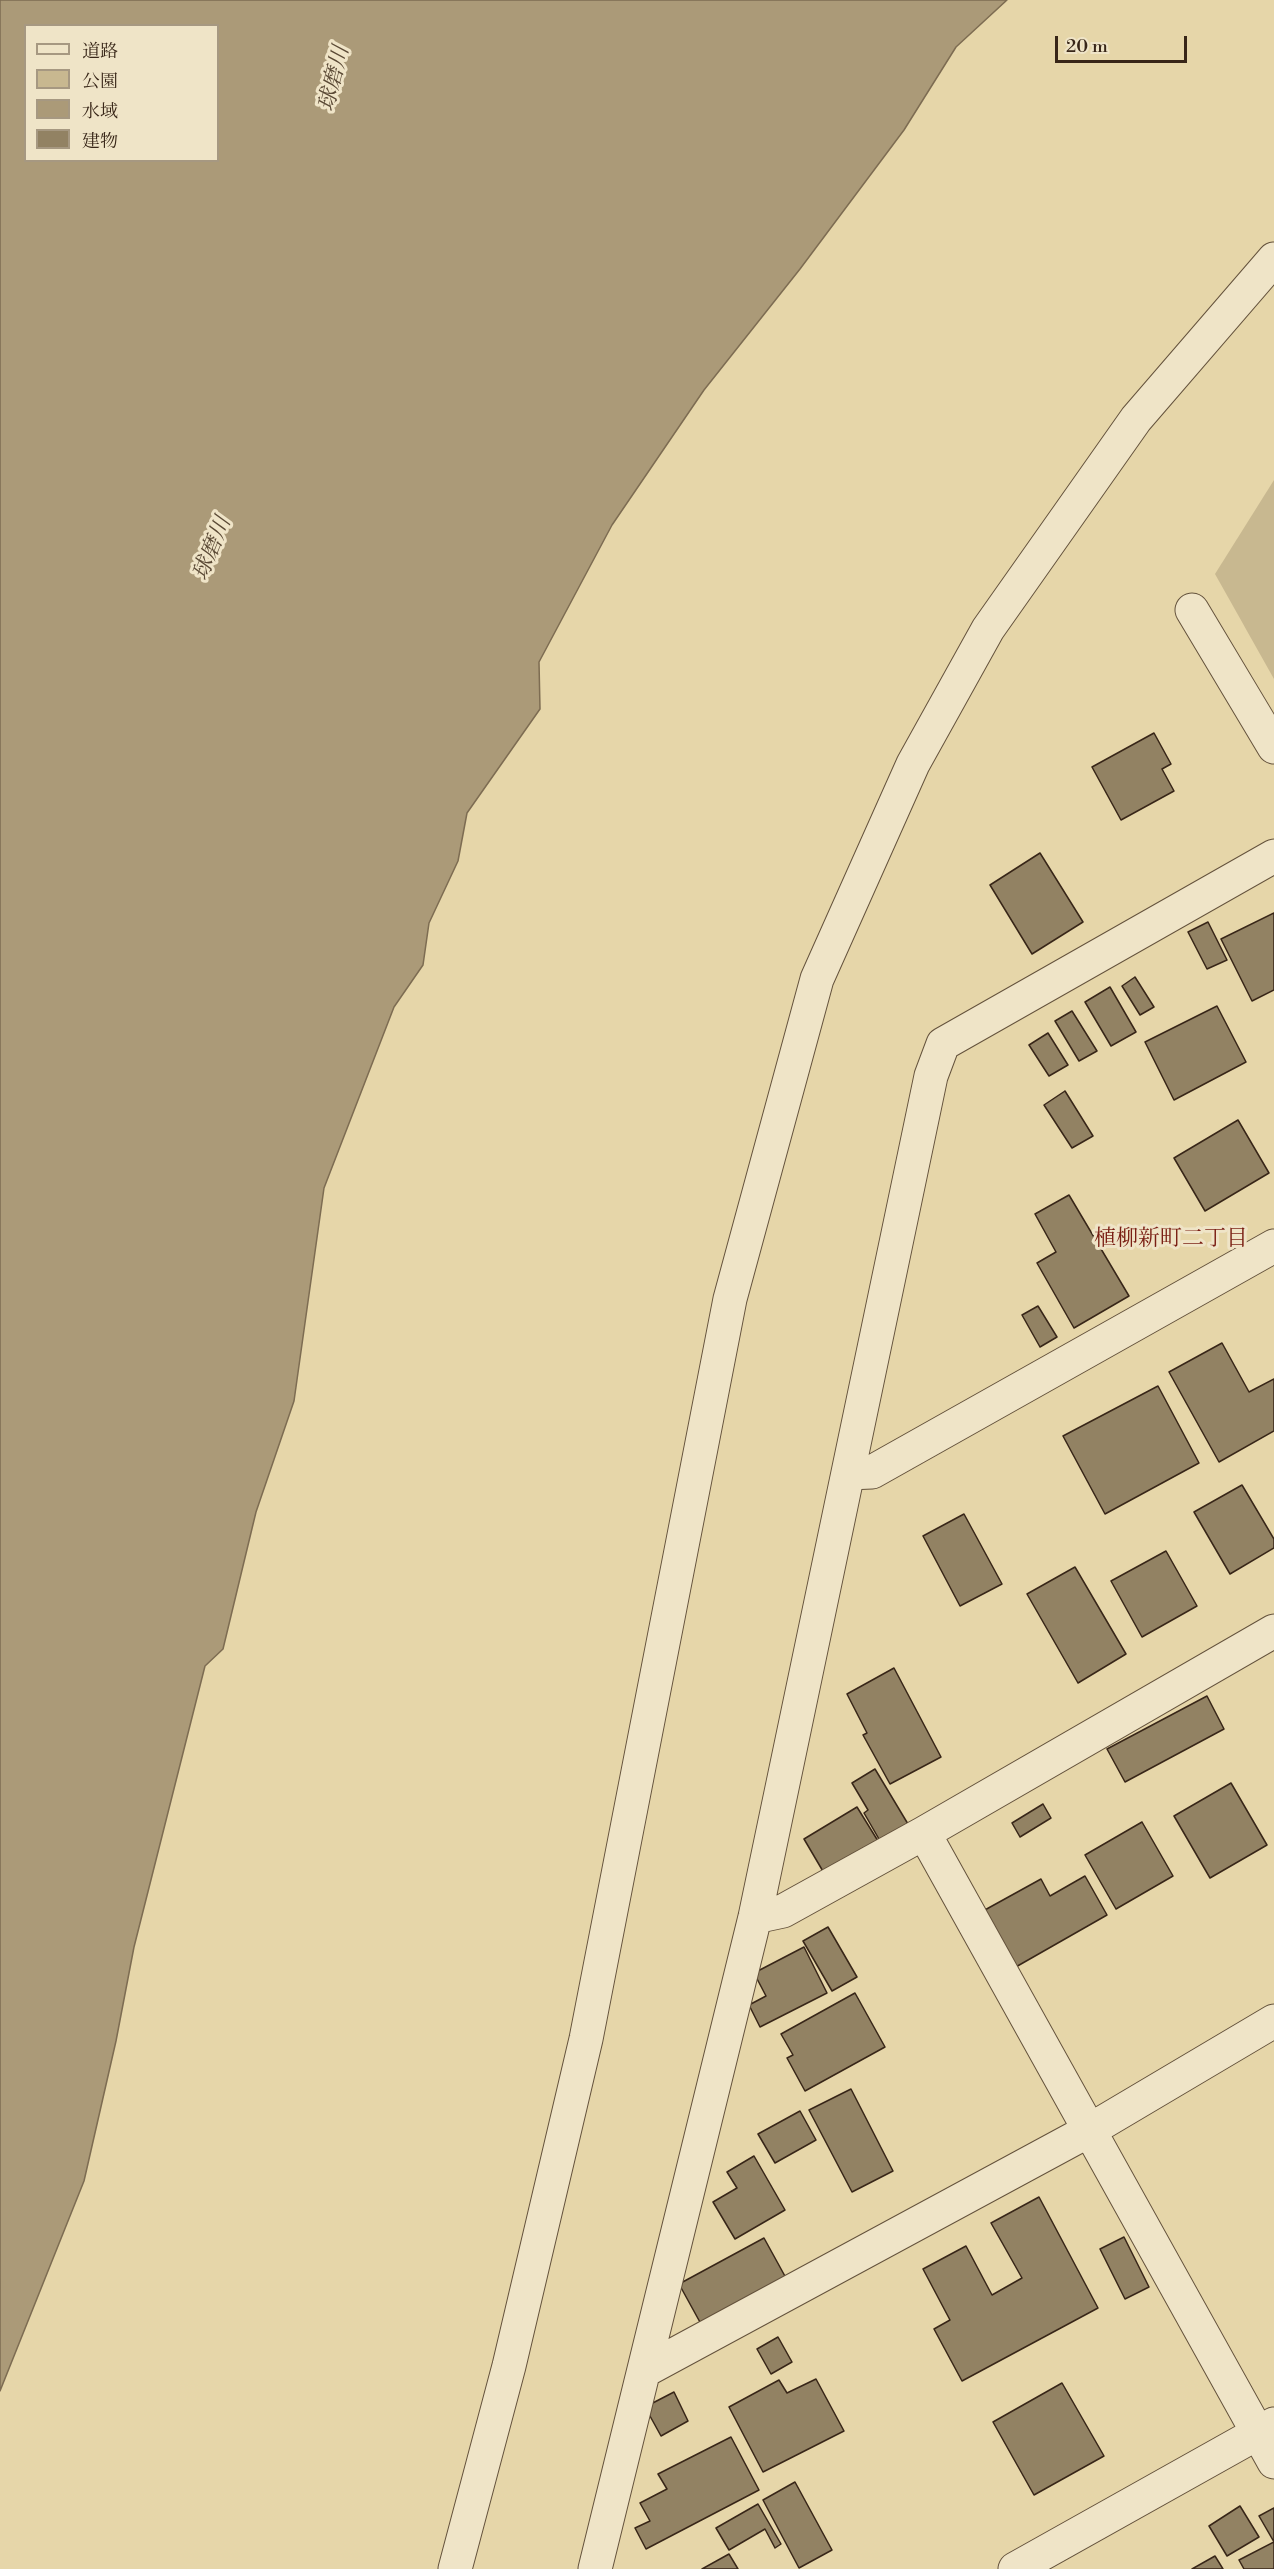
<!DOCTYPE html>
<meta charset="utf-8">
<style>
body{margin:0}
#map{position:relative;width:1274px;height:2569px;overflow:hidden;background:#e6d6a9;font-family:"Libre Bodoni","Noto Serif JP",serif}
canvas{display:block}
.legend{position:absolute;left:24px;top:24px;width:195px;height:138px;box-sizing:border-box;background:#efe4c7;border:2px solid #a69881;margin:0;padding:8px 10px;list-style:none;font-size:18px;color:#382618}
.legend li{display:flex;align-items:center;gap:12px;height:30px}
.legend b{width:30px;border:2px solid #a69881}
.scale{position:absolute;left:1055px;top:36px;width:132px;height:27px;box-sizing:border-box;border:3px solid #382618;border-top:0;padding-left:8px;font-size:18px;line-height:21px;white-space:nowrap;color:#382618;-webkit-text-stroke:4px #efe4c7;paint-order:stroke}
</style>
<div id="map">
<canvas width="1274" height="2569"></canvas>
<ul class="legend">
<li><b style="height:8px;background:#efe4c7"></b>道路</li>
<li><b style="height:16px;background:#c8b890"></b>公園</li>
<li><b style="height:16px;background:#ab9a78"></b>水域</li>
<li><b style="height:16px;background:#928263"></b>建物</li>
</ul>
<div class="scale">20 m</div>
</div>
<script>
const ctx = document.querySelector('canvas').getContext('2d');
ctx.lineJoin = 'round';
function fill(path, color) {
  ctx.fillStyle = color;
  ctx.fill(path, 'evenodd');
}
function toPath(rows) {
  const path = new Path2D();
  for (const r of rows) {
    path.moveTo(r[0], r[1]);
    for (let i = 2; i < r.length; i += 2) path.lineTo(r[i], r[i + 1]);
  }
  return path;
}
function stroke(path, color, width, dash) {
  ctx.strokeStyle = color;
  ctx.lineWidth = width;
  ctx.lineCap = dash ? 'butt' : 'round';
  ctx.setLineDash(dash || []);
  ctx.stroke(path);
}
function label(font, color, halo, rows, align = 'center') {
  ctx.font = font + ' "Libre Bodoni","Noto Serif JP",serif';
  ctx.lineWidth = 6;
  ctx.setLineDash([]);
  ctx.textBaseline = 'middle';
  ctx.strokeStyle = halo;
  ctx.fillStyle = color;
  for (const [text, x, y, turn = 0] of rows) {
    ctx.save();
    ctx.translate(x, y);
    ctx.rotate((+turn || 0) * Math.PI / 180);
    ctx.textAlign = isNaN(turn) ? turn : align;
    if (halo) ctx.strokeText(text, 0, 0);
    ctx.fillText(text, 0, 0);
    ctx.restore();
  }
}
fill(toPath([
 [1274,480,1274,679,1215,574]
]), '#c8b890');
const water = toPath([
 [0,0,1007,0,956,47,904,130,800,269,704,390,612,525,539,662,540,709,467,813,458,861,429,923,423,965,394,1007,324,1188,294,1401,256,1512,223,1649,205,1666,134,1947,116,2041,84,2181,0,2391,0,0],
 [26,26,218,26,218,160,26,160,26,26]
]);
fill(water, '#ab9a78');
stroke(water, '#7d6c52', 1.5);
const building = toPath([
 [1154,733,1171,764,1162,769,1174,791,1121,820,1092,767,1154,733],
 [1040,853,1083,922,1032,954,990,885,1040,853],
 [1274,913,1274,990,1252,1001,1221,939,1274,913],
 [1208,922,1227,960,1207,969,1188,932,1208,922],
 [1135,977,1154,1007,1140,1015,1122,986,1135,977],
 [1110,987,1136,1032,1111,1046,1085,1002,1110,987],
 [1217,1006,1246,1062,1174,1100,1145,1042,1217,1006],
 [1072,1011,1097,1051,1079,1061,1055,1021,1072,1011],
 [1048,1033,1068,1065,1049,1076,1029,1045,1048,1033],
 [1065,1091,1093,1136,1072,1148,1044,1105,1065,1091],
 [1238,1120,1269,1173,1205,1211,1174,1158,1238,1120],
 [1069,1195,1129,1296,1074,1328,1037,1263,1056,1252,1035,1214,1069,1195],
 [1038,1306,1057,1337,1040,1347,1022,1315,1038,1306],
 [1222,1343,1249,1392,1274,1379,1274,1431,1219,1462,1169,1372,1222,1343],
 [1158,1386,1199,1463,1105,1514,1063,1436,1158,1386],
 [1242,1485,1274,1539,1274,1548,1230,1574,1194,1512,1242,1485],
 [964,1514,1002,1584,960,1606,923,1536,964,1514],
 [1166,1551,1197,1606,1142,1637,1111,1581,1166,1551],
 [1075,1567,1126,1654,1078,1683,1027,1594,1075,1567],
 [894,1668,941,1757,890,1784,863,1735,867,1733,847,1694,894,1668],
 [1207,1696,1224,1729,1125,1782,1107,1749,1207,1696],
 [875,1769,911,1829,883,1846,864,1813,868,1810,852,1783,875,1769],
 [1231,1783,1267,1845,1210,1878,1174,1816,1231,1783],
 [1043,1804,1051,1818,1020,1837,1012,1823,1043,1804],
 [857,1807,878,1841,824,1873,804,1839,857,1807],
 [1142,1822,1173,1876,1116,1909,1085,1855,1142,1822],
 [1085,1876,1107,1915,1014,1968,983,1911,1041,1879,1050,1896,1085,1876],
 [828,1927,857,1977,832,1991,803,1941,828,1927],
 [804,1947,827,1993,760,2027,749,2005,766,1996,754,1973,804,1947],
 [855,1993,885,2047,805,2091,787,2058,793,2055,781,2034,855,1993],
 [851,2089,893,2171,852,2192,809,2110,851,2089],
 [800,2111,816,2140,775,2163,758,2134,800,2111],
 [754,2156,785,2210,735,2239,713,2202,737,2188,727,2172,754,2156],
 [1039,2197,1098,2308,962,2381,934,2329,950,2320,923,2269,966,2246,992,2295,1022,2278,991,2223,1039,2197],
 [1124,2237,1149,2287,1125,2299,1100,2249,1124,2237],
 [764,2238,786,2278,701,2324,679,2284,764,2238],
 [778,2337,792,2362,771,2374,757,2349,778,2337],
 [816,2379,844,2431,763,2472,729,2407,779,2380,787,2393,816,2379],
 [1062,2383,1104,2456,1034,2495,993,2422,1062,2383],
 [674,2392,688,2421,661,2436,645,2407,674,2392],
 [731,2437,759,2490,646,2549,635,2528,650,2521,640,2503,667,2489,658,2474,731,2437],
 [795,2482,832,2550,799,2568,763,2500,795,2482],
 [758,2504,781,2544,775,2548,765,2529,729,2550,716,2528,758,2504],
 [1240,2506,1259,2537,1227,2556,1209,2526,1240,2506],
 [1274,2508,1274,2569,1244,2569,1239,2560,1274,2542,1259,2516,1274,2508],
 [729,2554,738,2569,702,2569,729,2554],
 [1215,2556,1223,2569,1192,2569,1215,2556]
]);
fill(building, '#928263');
stroke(building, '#382618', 1.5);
const minor = toPath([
 [848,1473,872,1472,1274,1246],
 [924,1833,1274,2462],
 [755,1917,783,1911,924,1833,1274,1631],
 [644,2371,1090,2130,1274,2021],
 [595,2569,755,1917,931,1076,943,1044,1274,856]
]);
const tertiary = toPath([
 [1192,610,1274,747],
 [455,2569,509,2366,586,2039,730,1299,817,979,913,764,988,629,1136,419,1274,259],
 [1015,2569,1274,2424]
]);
stroke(minor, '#64523c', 35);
stroke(tertiary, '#64523c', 35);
stroke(minor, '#efe4c7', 33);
stroke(tertiary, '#efe4c7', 33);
label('italic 22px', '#5a4935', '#efe4c7', [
 ["球磨川",335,79,-76],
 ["球磨川",213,549,-68]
]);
label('22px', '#7a1f14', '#efe4c7', [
 ["植柳新町二丁目",1171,1240]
]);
</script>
